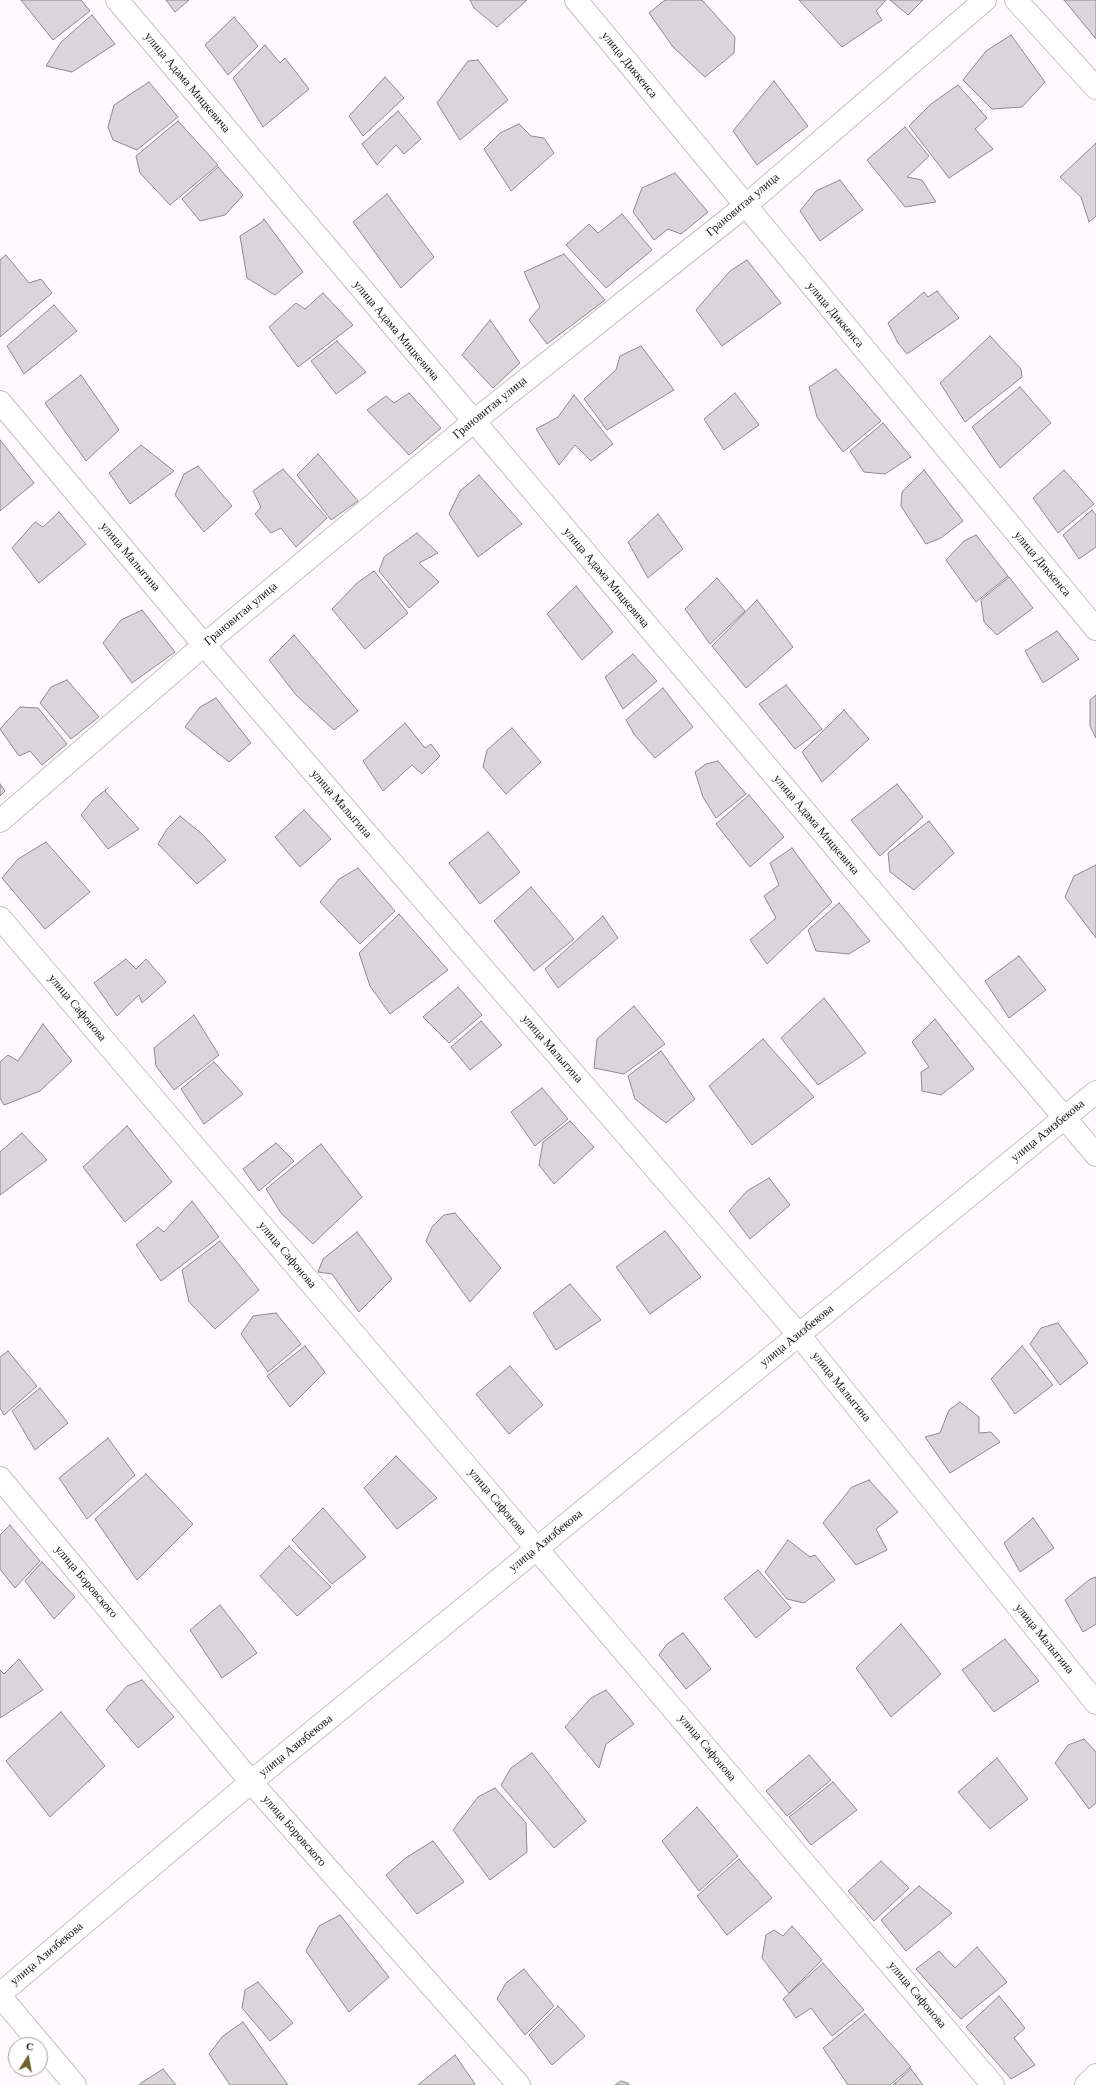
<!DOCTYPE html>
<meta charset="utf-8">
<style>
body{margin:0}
#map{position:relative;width:1096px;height:2085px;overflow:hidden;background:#fdf9fc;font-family:"Times New Roman",serif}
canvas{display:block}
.north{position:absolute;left:8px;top:2037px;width:40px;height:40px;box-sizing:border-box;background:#fff;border:1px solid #a3a2a2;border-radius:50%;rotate:11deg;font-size:11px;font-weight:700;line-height:16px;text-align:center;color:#181617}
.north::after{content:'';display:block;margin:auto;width:14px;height:18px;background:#6f602e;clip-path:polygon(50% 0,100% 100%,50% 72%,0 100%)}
</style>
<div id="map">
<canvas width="1096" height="2085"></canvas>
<div class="north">С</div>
</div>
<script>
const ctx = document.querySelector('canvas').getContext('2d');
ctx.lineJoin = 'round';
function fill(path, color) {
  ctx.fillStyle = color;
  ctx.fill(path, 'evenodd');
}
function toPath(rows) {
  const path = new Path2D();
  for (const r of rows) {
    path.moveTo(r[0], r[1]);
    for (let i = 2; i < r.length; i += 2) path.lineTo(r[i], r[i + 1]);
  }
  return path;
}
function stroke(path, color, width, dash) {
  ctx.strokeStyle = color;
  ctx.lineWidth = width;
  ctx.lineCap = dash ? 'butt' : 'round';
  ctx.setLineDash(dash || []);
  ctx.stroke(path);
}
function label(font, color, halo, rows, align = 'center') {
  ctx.font = font + ' "Times New Roman",serif';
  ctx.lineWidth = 3.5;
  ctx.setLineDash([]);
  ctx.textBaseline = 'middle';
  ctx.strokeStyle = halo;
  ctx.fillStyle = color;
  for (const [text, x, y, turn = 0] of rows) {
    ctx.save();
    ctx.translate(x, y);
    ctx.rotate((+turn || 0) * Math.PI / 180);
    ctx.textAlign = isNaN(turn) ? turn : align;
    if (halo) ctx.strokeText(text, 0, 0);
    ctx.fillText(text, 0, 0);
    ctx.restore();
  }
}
const building = toPath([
 [21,0,81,0,90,11,53,40,21,0],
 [166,0,189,0,175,12,166,0],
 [470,0,527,0,497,27,474,8,470,0],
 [665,0,702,0,735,37,734,53,705,77,673,47,649,13,665,0],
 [799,0,886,0,876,11,882,20,842,47,799,0],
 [890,0,923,0,908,15,890,0],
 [1064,0,1096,0,1096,39,1064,0],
 [92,15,115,44,72,72,46,66,61,42,92,15],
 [234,17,258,46,228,75,205,45,234,17],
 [1011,35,1045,82,1022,107,992,109,963,80,986,51,1011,35],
 [265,45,280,63,285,58,309,89,263,127,233,78,265,45],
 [478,60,508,100,460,140,437,103,468,61,478,60],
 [385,77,404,98,363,136,349,116,385,77],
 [774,81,808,126,757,165,733,131,774,81],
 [149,82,178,117,137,150,113,140,108,127,114,105,149,82],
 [958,85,987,118,975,129,993,149,949,178,909,126,931,104,958,85],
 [398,111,421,139,404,154,396,145,377,165,362,144,398,111],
 [178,121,218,165,170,205,140,173,136,156,178,121],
 [519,124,531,136,544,138,554,153,511,191,484,149,500,133,519,124],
 [905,127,929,156,907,177,922,180,936,202,905,207,867,160,905,127],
 [1096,143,1096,216,1089,222,1081,197,1060,177,1096,143],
 [218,167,243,195,225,215,200,221,182,199,218,167],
 [675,173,708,212,681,234,668,229,654,240,633,212,642,188,675,173],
 [840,180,863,210,820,241,800,211,816,191,840,180],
 [387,194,434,257,401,288,353,222,387,194],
 [622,214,652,250,606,288,566,245,589,224,598,233,622,214],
 [264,219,303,272,275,295,247,278,240,236,262,222,264,219],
 [564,254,605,300,547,344,529,320,540,307,524,272,564,254],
 [6,255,29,283,41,279,52,293,0,337,0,260,6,255],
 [747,260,781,303,722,346,696,310,730,271,747,260],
 [937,291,959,318,907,354,898,343,888,323,924,292,928,297,937,291],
 [323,293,353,325,298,367,269,327,296,303,305,309,323,293],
 [54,305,77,331,24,374,7,346,54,305],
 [490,320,520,363,493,388,462,355,490,320],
 [990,336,1021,369,1022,377,965,422,940,383,990,336],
 [337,341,366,372,336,394,311,361,337,341],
 [641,346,674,390,607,430,584,399,616,370,620,356,641,346],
 [836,369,881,421,843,452,817,417,809,387,836,369],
 [81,375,119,430,86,461,45,403,81,375],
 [1020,387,1051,423,1000,468,972,427,1020,387],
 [409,393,441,428,409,455,367,410,386,396,394,403,409,393],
 [735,393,759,425,724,450,704,419,735,393],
 [574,395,613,444,591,461,575,445,559,465,536,429,558,417,574,395],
 [883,423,911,457,885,474,864,472,850,451,883,423],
 [0,440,34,483,0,511,0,440],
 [141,445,174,471,130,504,109,473,141,445],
 [318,454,358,501,331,520,297,475,318,454],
 [198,466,232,506,204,532,175,495,184,474,198,466],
 [283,469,327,518,296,547,281,528,271,533,255,514,261,507,253,491,283,469],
 [924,470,963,521,941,538,926,544,901,506,902,492,924,470],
 [1064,470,1094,504,1058,533,1033,498,1064,470],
 [479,475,522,524,478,557,449,514,460,491,479,475],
 [1092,510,1096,515,1096,547,1079,559,1063,535,1092,510],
 [59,512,86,544,39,583,12,548,35,522,43,527,59,512],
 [658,514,683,549,648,578,628,542,658,514],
 [417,533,438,553,419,563,439,582,409,608,379,571,384,557,417,533],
 [976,535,1008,576,976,602,946,560,964,541,976,535],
 [374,571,408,613,365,649,332,609,357,583,374,571],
 [1009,577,1033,608,997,635,984,622,981,600,1009,577],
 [717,578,745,611,710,644,685,609,717,578],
 [576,586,613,632,582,660,547,614,576,586],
 [757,600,793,647,746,688,712,646,757,600],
 [142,610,175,652,132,683,103,643,121,620,142,610],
 [1057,631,1079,659,1043,683,1025,651,1057,631],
 [294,635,358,711,334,730,296,695,269,660,294,635],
 [633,654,657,681,623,709,605,677,633,654],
 [67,680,99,717,71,739,40,703,51,687,67,680],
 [786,685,822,729,795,749,759,704,786,685],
 [663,688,693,727,655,758,634,734,626,720,663,688],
 [1096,695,1096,738,1090,726,1090,700,1096,695],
 [216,698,251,743,229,762,185,727,200,707,216,698],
 [20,707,38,708,67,744,42,765,30,751,19,756,0,729,20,707],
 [844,710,869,739,822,782,802,752,844,710],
 [405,723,425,748,431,744,440,756,422,774,412,765,383,791,363,761,405,723],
 [512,728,541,762,506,794,483,767,487,750,512,728],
 [718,761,746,794,716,818,703,797,695,772,706,764,718,761],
 [0,784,5,791,0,796,0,784],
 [897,784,923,817,880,856,851,820,897,784],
 [108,788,105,791,139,829,108,849,81,815,93,800,108,788],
 [749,795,784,837,750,867,716,824,749,795],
 [304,810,331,839,300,867,275,837,304,810],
 [180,816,202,834,226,860,197,884,158,844,167,829,180,816],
 [929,821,954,853,914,890,890,872,888,853,929,821],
 [488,832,520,872,480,904,449,863,488,832],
 [46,842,90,892,45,929,2,878,18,859,46,842],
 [792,848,832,902,767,964,750,940,776,918,764,896,779,885,770,863,792,848],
 [1096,865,1096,938,1065,897,1074,876,1096,865],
 [358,868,395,911,360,944,320,902,339,879,358,868],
 [531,887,574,939,534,971,494,921,531,887],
 [839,903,870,941,849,954,816,951,808,930,839,903],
 [399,914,448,970,390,1014,370,986,359,953,399,914],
 [603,916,618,938,558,988,545,969,603,916],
 [1019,956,1046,990,1009,1018,985,981,1019,956],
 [126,959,136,969,146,959,166,982,142,1003,139,995,117,1016,94,983,126,959],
 [458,987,482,1015,449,1043,423,1017,458,987],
 [824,998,866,1053,818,1085,781,1038,824,998],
 [634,1006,665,1044,624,1074,594,1068,597,1039,634,1006],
 [194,1015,219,1055,174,1090,156,1066,154,1048,194,1015],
 [935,1019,974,1069,941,1095,922,1091,921,1072,929,1067,912,1042,935,1019],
 [481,1021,502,1045,470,1070,451,1047,481,1021],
 [43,1024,72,1061,40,1091,4,1105,0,1098,0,1062,8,1055,18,1061,43,1024],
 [763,1039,814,1097,752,1145,709,1086,763,1039],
 [661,1051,695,1099,666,1123,635,1099,628,1076,661,1051],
 [214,1062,243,1094,204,1124,181,1089,214,1062],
 [542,1088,568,1119,535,1146,511,1112,542,1088],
 [570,1121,594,1147,554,1184,539,1165,543,1142,570,1121],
 [127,1126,172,1182,125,1222,83,1167,127,1126],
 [22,1133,47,1160,0,1195,0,1152,22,1133],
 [276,1143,294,1161,259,1191,243,1169,276,1143],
 [321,1144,362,1197,313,1244,281,1213,266,1189,321,1144],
 [769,1178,790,1205,750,1239,729,1211,747,1191,769,1178],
 [192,1201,219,1237,161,1281,136,1245,158,1227,164,1232,192,1201],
 [455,1213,501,1268,470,1302,426,1241,432,1227,444,1215,455,1213],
 [665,1231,701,1277,650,1314,616,1267,665,1231],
 [357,1232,392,1279,359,1312,332,1274,318,1272,323,1259,357,1232],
 [220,1241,259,1290,215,1329,189,1302,182,1270,220,1241],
 [570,1284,601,1320,556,1350,533,1313,570,1284],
 [276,1313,301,1344,268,1372,241,1334,253,1316,276,1313],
 [1058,1323,1088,1363,1060,1385,1030,1344,1041,1328,1058,1323],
 [305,1346,325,1372,290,1407,267,1376,305,1346],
 [1022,1346,1053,1385,1015,1414,991,1379,1022,1346],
 [8,1351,37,1386,4,1415,0,1408,0,1357,8,1351],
 [510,1366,543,1405,509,1434,476,1394,510,1366],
 [40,1388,68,1423,35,1450,12,1411,40,1388],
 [960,1402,979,1417,979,1433,991,1432,1000,1442,950,1473,925,1437,940,1433,949,1410,960,1402],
 [108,1438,135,1475,87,1519,59,1478,108,1438],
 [396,1456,437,1498,397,1529,364,1488,396,1456],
 [146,1474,193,1524,137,1580,95,1519,146,1474],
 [869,1480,898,1512,876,1529,887,1550,856,1565,823,1523,852,1487,869,1480],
 [323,1508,366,1557,332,1584,292,1540,323,1508],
 [1033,1518,1054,1548,1020,1572,1004,1543,1033,1518],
 [10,1525,40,1561,15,1588,0,1569,0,1535,10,1525],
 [788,1540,810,1557,815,1555,835,1580,804,1603,787,1599,765,1572,788,1540],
 [289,1546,331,1587,297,1616,260,1576,289,1546],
 [42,1562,75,1597,54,1619,25,1581,42,1562],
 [758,1570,791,1608,756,1638,724,1598,758,1570],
 [1096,1577,1096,1624,1083,1632,1065,1600,1090,1579,1096,1577],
 [220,1605,257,1653,222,1678,190,1630,220,1605],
 [901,1624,941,1674,891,1717,856,1668,901,1624],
 [683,1633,711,1669,686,1689,659,1655,667,1644,683,1633],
 [1005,1639,1039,1681,994,1712,962,1670,1005,1639],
 [19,1659,43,1690,0,1718,0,1670,4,1674,19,1659],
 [142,1680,174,1717,138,1748,106,1710,127,1686,142,1680],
 [606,1690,634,1724,606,1744,599,1768,565,1727,591,1698,606,1690],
 [61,1712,105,1766,50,1817,6,1761,61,1712],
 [1084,1739,1096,1752,1096,1803,1089,1809,1055,1763,1068,1745,1084,1739],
 [532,1753,586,1821,554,1848,501,1785,511,1768,532,1753],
 [809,1755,831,1780,787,1816,766,1791,809,1755],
 [997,1758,1028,1799,990,1829,958,1792,997,1758],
 [833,1782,857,1810,811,1845,789,1817,833,1782],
 [495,1788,526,1823,527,1852,490,1880,453,1830,478,1797,495,1788],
 [697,1807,738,1856,699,1891,662,1841,697,1807],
 [433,1841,464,1882,417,1914,386,1875,407,1857,433,1841],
 [739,1859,772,1898,727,1935,697,1896,739,1859],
 [881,1861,909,1888,874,1921,848,1891,881,1861],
 [919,1886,952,1913,906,1951,881,1920,919,1886],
 [340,1915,389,1977,349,2012,306,1951,319,1926,340,1915],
 [792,1926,822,1960,789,1993,762,1958,766,1935,774,1930,783,1936,792,1926],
 [977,1947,1007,1982,961,2019,916,1969,939,1951,955,1968,977,1947],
 [823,1963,864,2010,832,2036,811,2008,796,2018,783,1999,823,1963],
 [524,1969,554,2006,525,2035,497,1999,506,1983,524,1969],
 [258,1982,293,2023,270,2041,242,2008,245,1990,258,1982],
 [999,1996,1025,2028,1014,2038,1035,2065,1011,2079,966,2027,999,1996],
 [558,2006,585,2036,552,2065,529,2035,558,2006],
 [865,2014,911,2067,890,2085,848,2085,823,2048,865,2014],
 [243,2022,288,2085,230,2085,209,2054,223,2036,243,2022],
 [455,2055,475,2084,474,2085,418,2085,455,2055],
 [163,2069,176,2085,139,2085,141,2083,163,2069],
 [911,2069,923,2085,893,2085,911,2069],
 [621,2081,628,2083,629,2085,615,2085,621,2081]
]);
fill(building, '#d9d5d8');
stroke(building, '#8e8a8d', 1);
const minor = toPath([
 [117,0,1096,1155],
 [576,0,1096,629],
 [1016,0,1096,88],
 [0,402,204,645,799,1335,1096,1703],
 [0,821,204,645,473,422,745,206,985,0],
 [0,918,993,2085],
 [0,1478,251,1782,519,2085],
 [0,1996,75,2085],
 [1086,2085,1096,2075]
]);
const secondary = toPath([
 [0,1994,251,1782,1096,1092]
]);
stroke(minor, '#c5c0c4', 24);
stroke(secondary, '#c5c0c4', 24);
stroke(minor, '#fff', 22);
stroke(secondary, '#fff', 22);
label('12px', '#181617', '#fff', [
 ["улица Диккенса",629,65,51],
 ["улица Адама Мицкевича",187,83,50],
 ["Грановитая улица",743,205,-40],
 ["улица Диккенса",835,315,50],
 ["улица Адама Мицкевича",396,331,50],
 ["Грановитая улица",490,408,-39],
 ["улица Малыгина",130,557,50],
 ["улица Диккенса",1042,564,50],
 ["улица Адама Мицкевича",606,578,50],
 ["Грановитая улица",241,614,-40],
 ["улица Малыгина",341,804,49],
 ["улица Адама Мицкевича",816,825,50],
 ["улица Сафонова",77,1008,50],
 ["улица Малыгина",552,1049,49],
 ["улица Азизбекова",1048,1131,-39],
 ["улица Сафонова",287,1255,50],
 ["улица Азизбекова",797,1336,-39],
 ["улица Малыгина",841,1387,51],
 ["улица Сафонова",497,1502,50],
 ["улица Азизбекова",546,1541,-39],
 ["улица Боровского",86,1582,50],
 ["улица Малыгина",1044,1639,51],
 ["улица Азизбекова",296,1746,-39],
 ["улица Сафонова",707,1748,50],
 ["улица Боровского",294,1831,49],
 ["улица Азизбекова",47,1954,-40],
 ["улица Сафонова",917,1995,50]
]);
</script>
